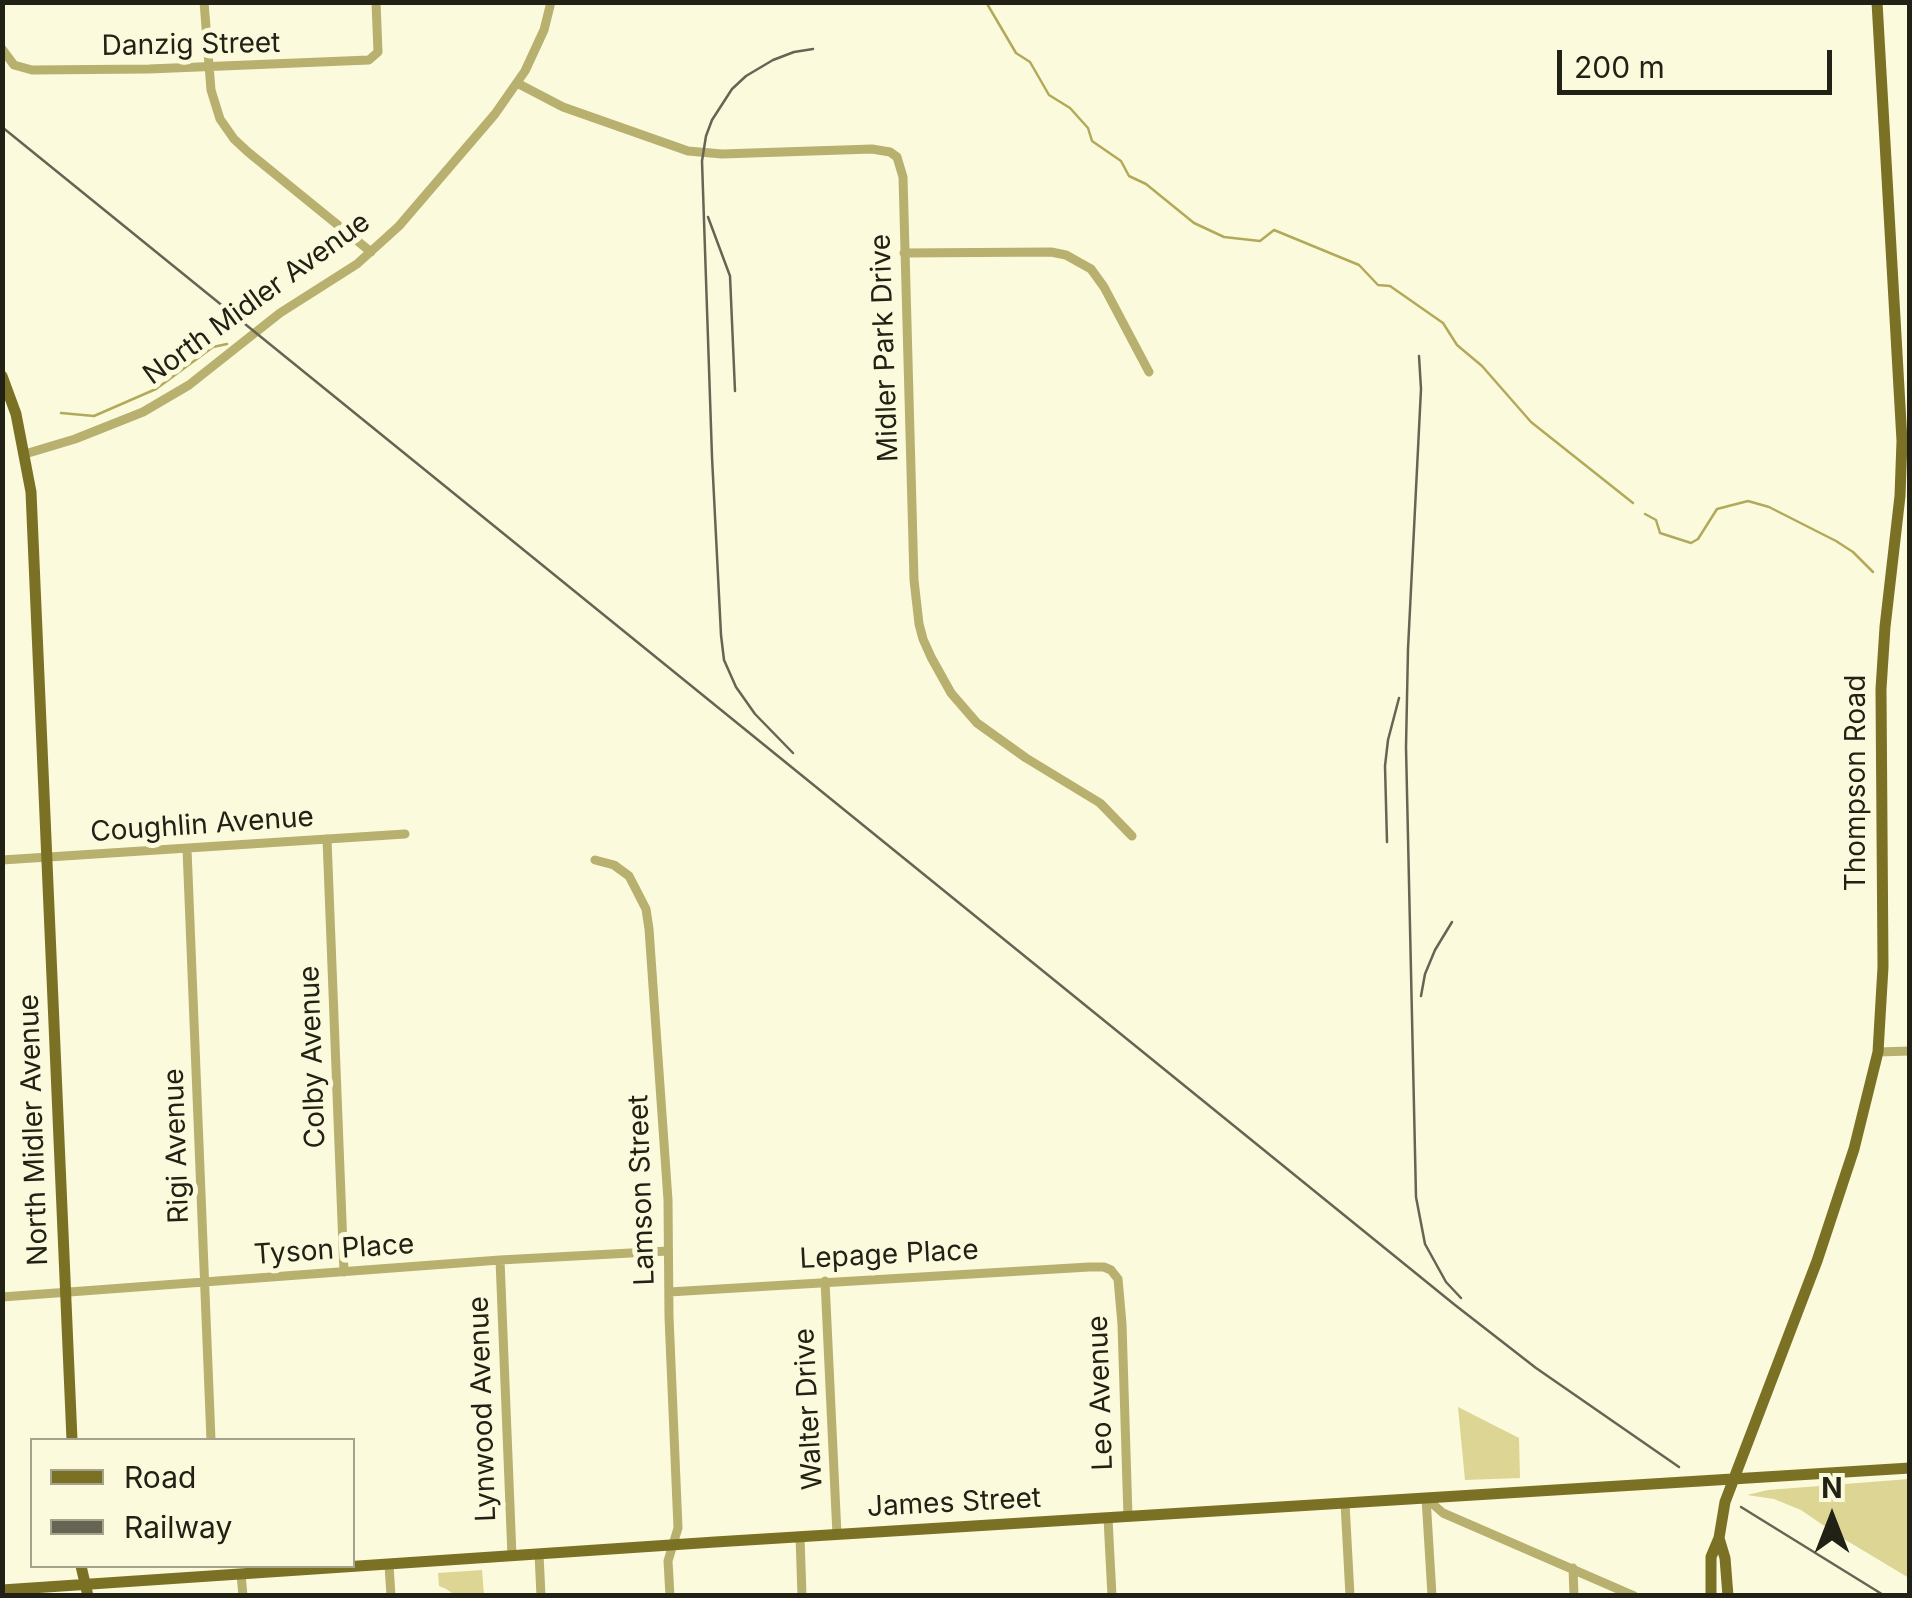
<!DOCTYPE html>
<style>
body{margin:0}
#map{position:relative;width:1912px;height:1598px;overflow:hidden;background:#fcfadc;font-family:Inter,sans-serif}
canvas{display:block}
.frame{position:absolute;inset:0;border:5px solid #222116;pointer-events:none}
.legend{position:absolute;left:30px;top:1438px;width:325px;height:130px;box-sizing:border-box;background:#fcfadc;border:2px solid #a5a38d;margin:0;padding:12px 18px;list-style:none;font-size:30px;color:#222116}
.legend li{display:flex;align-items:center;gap:20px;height:50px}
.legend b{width:50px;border:2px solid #a5a38d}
.north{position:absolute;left:1782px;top:1468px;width:100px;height:100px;-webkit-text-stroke:8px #fcfadc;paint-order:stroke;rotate:0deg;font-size:28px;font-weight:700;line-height:40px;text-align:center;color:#222116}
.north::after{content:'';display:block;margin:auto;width:35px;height:45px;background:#222116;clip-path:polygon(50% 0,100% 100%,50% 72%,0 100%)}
.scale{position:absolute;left:1557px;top:50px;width:275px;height:45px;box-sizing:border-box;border:5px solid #222116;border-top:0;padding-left:12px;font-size:30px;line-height:35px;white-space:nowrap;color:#222116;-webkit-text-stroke:8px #fcfadc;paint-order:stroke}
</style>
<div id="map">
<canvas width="1912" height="1598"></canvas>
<div class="frame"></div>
<ul class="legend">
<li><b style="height:12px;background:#7a7124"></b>Road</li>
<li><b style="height:12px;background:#666554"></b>Railway</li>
</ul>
<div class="north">N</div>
<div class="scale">200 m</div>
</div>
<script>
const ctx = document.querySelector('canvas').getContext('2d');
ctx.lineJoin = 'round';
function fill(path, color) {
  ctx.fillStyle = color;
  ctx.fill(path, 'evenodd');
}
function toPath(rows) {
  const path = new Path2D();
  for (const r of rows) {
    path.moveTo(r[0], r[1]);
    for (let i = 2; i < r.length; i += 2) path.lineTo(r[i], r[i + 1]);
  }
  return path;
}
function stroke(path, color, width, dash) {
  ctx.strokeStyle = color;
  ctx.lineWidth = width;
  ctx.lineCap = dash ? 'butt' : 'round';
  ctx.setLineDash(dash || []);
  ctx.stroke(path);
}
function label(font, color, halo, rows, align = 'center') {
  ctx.font = font + ' Inter,sans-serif';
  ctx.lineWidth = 10;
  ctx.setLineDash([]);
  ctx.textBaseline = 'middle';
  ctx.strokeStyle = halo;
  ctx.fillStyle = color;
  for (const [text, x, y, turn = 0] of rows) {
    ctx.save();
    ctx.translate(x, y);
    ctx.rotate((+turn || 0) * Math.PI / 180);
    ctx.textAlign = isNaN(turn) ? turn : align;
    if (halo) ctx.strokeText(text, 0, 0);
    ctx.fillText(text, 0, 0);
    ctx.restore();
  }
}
fill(toPath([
 [1458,1407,1519,1438,1520,1478,1465,1480],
 [1909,1479,1909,1578,1839,1536,1801,1510,1774,1499,1747,1495,1768,1490],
 [482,1570,484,1595,455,1595,446,1589,439,1586,438,1573]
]), '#dcd594');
stroke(toPath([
 [986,2,1016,53,1030,62,1049,95,1070,108,1088,128,1092,141,1121,161,1129,176,1146,184,1194,223,1224,237,1260,241,1274,230,1359,265,1378,285,1390,286,1443,323,1457,345,1482,366,1531,422,1633,503],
 [61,413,94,416,156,389,213,347,227,344],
 [1645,514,1656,520,1660,533,1691,543,1698,539,1717,509,1748,501,1769,507,1836,541,1853,552,1873,572],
 [1909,597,1910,597]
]), '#b2aa5b', 2.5);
stroke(toPath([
 [204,2,211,90,220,119,234,139,248,152,371,252],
 [2,49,14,65,32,70,149,69,369,60,378,52,376,2],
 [517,83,563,107,688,151,722,154,872,149,890,152,897,157,903,177,914,580,919,624,923,639,931,657,951,693,977,723,1026,758,1100,803,1132,836],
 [904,253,1051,252,1066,255,1091,269,1104,287,1149,372],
 [25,454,75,439,143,412,189,385,280,313,357,264,399,226,495,114,525,71,544,30,551,2],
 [327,839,344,1272],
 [187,849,211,1440],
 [2,860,405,834],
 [595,860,614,865,629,876,646,909,649,929,668,1200,669,1317,678,1528,668,1561,670,1596],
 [1878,1052,1910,1051],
 [500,1260,512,1556],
 [825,1281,837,1535],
 [669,1292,1089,1267,1104,1267,1111,1270,1118,1279,1122,1324,1128,1517],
 [2,1297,500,1260,668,1251],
 [1426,1498,1443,1513,1634,1596],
 [1426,1498,1432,1596],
 [1345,1503,1350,1596],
 [1108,1518,1112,1596],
 [800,1536,802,1596],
 [539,1554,541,1596],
 [389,1565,391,1596],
 [1573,1568,1574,1596],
 [241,1574,243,1596]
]), '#b7b06f', 9);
stroke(toPath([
 [2,376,16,414,31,492,72,1440],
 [1719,1538,1725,1558,1728,1596],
 [81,1566,88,1596],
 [2,1590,715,1542,1910,1468],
 [1711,1596,1711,1557,1719,1538,1725,1502,1817,1261,1854,1149,1878,1052,1883,967,1881,689,1885,627,1900,496,1902,441,1877,2]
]), '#7a7124', 11);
stroke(toPath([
 [2,127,1455,1305,1536,1368,1679,1467],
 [708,217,730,276,735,391],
 [1419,356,1421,389,1408,649,1406,747,1416,1197,1425,1244,1446,1282,1461,1298],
 [793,753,755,714,736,687,724,660,721,635,712,457,702,161,706,136,712,120,732,89,746,76,773,60,794,52,813,49],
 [1387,842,1385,766,1388,740,1399,698],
 [1421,996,1425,974,1435,950,1452,922],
 [1741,1507,1885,1596]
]), '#666554', 2.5);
label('28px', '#222116', '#fcfadc', [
 ["Danzig Street",191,45,-1],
 ["North Midler Avenue",257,299,-36],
 ["Midler Park Drive",885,348,-92],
 ["Thompson Road",1857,783,-90],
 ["Coughlin Avenue",202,825,-4],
 ["Colby Avenue",313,1057,-92],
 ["North Midler Avenue",34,1130,-92],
 ["Rigi Avenue",177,1146,-92],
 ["Lamson Street",642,1190,-92],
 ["Tyson Place",334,1250,-4],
 ["Lepage Place",889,1255,-3],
 ["Leo Avenue",1101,1393,-92],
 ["Lynwood Avenue",483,1409,-92],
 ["Walter Drive",809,1409,-93],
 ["James Street",954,1503,-3]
]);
</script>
